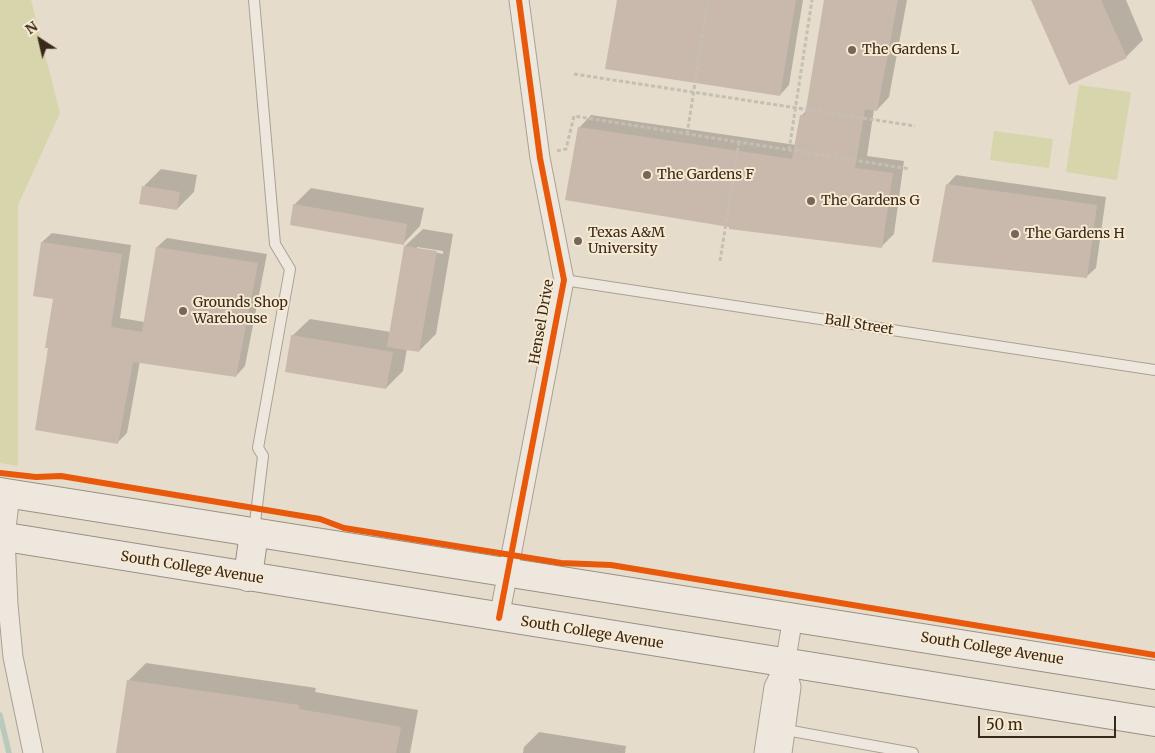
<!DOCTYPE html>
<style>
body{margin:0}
#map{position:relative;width:1155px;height:753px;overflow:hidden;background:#e5dccb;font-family:Merriweather,serif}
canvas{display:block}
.north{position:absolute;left:15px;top:15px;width:50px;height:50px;-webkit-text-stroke:4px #f7ead0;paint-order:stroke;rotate:325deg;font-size:14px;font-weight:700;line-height:20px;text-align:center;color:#39281c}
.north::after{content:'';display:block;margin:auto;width:18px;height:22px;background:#39281c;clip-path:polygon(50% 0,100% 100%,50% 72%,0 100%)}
.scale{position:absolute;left:978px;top:716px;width:138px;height:22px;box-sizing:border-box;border:2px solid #39281c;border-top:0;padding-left:6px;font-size:15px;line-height:18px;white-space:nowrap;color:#39281c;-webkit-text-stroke:4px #f7ead0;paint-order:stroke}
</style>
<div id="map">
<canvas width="1155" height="753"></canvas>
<div class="north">N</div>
<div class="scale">50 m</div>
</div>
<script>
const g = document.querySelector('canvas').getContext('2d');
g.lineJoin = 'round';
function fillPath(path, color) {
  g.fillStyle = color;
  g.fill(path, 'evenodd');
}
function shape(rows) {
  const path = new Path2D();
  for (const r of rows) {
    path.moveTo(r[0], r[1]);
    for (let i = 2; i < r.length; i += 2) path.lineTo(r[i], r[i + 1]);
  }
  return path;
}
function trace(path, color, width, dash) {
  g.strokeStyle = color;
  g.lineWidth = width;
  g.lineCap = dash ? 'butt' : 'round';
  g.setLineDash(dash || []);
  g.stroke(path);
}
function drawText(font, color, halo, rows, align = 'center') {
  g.font = font + ' Merriweather,serif';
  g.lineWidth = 4;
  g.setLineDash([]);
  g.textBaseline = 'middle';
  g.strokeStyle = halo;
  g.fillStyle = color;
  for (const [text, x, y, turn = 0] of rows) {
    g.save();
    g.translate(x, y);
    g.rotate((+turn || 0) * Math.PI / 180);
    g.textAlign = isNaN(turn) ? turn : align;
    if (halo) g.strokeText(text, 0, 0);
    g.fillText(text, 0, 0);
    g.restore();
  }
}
const green = shape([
 [0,0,31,0,60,113,18,205,18,466,0,463],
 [1079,85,1131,92,1117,180,1066,172],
 [994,131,1053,139,1049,168,990,160]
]);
const shadow = shape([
 [619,0,803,0,789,85,780,95],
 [826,0,907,0,889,97,877,110,874,109,867,156,904,161,894,234,882,246,730,226,579,128,591,115,796,145,802,115,807,110],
 [1032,0,1126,0,1143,40,1126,57],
 [161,169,197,175,194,192,177,209,144,186],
 [956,175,1106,197,1096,268,1086,277,947,185],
 [311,188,424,208,420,226,403,244,294,205],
 [423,229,453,234,436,334,419,351,407,349,403,371,386,388,292,336,310,319,391,332,405,246],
 [417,247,443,251,443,254,417,249],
 [52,233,131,245,120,318,145,322,157,247,167,238,267,254,245,366,236,376,140,361,127,433,118,442,49,347,54,298,42,242],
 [146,663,316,688,315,692,418,710,410,753,117,753,128,681],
 [539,732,626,746,625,753,523,753,524,747]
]);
const stream = shape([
 [0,715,9,753]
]);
const building = shape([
 [617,0,796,0,780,96,605,69],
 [824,0,898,0,877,111,865,109,855,168,893,173,882,248,729,229,729,227,565,200,578,127,792,159,800,115,805,115],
 [1031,0,1101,0,1127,58,1069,85],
 [946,184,1097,205,1087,278,932,262],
 [142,186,180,192,177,210,139,204],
 [293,204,407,224,404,245,290,225],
 [41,242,122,254,111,327,142,332,156,247,258,263,236,377,133,362,118,444,35,430,48,348,45,348,53,299,33,296],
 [404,246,437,251,419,352,387,347],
 [291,335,393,352,386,389,285,372],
 [127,680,299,705,299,709,401,727,396,753,116,753]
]);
const path = shape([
 [574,74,915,126],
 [687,134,708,0],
 [789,150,812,0],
 [557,151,566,149,574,116,910,169],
 [720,261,739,142]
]);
const service = shape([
 [254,0,275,244,290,269,258,448,263,456,254,531],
 [564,280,1155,370],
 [786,730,913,753]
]);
const minor = shape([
 [10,494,5,537,8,605,13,657,33,753],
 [499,618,564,280,540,158,519,0],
 [764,753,774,687,785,664,793,617],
 [782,753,791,687,785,664]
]);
const secondary = shape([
 [0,492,1155,675],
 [0,536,1155,722],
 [248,577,254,532]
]);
const cycleway = shape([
 [0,473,36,477,61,476,320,519,344,528,561,563,611,565,1155,655],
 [499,618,564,280,540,158,519,0]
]);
const markers = [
 [852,50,5,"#756759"],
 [647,175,5,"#756759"],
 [811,201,5,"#756759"],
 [1015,234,5,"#756759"],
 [578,241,5,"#756759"],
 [183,311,5,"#756759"]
];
const poiNames = [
 ["The Gardens L",862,50],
 ["The Gardens F",657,175],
 ["The Gardens G",821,201],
 ["Texas A&M",588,233],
 ["University",588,249],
 ["The Gardens H",1025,234],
 ["Grounds Shop",193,303],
 ["Warehouse",193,319]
];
const streetNames = [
 ["Hensel Drive",542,322,-80],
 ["Ball Street",859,325,9],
 ["South College Avenue",192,568,9],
 ["South College Avenue",592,633,9],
 ["South College Avenue",992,649,9]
];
fillPath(green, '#d7d5ac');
fillPath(shadow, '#0003');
trace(stream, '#b7cabd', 5.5);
fillPath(building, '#c9b9ac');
trace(service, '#aaa195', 12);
trace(minor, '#aaa195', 21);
trace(secondary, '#9a9084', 30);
trace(path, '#c5beb4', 3, [4, 2.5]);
trace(service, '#ede7dd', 10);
trace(minor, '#ede7dd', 19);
trace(secondary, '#ede7dd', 28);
trace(cycleway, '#e8590c', 6);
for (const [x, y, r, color] of markers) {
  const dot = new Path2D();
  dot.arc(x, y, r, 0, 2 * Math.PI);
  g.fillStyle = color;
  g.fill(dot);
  trace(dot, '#f7ead0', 2);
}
drawText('14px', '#39281c', '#f7ead0', poiNames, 'left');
drawText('14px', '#39281c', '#f7ead0', streetNames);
</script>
